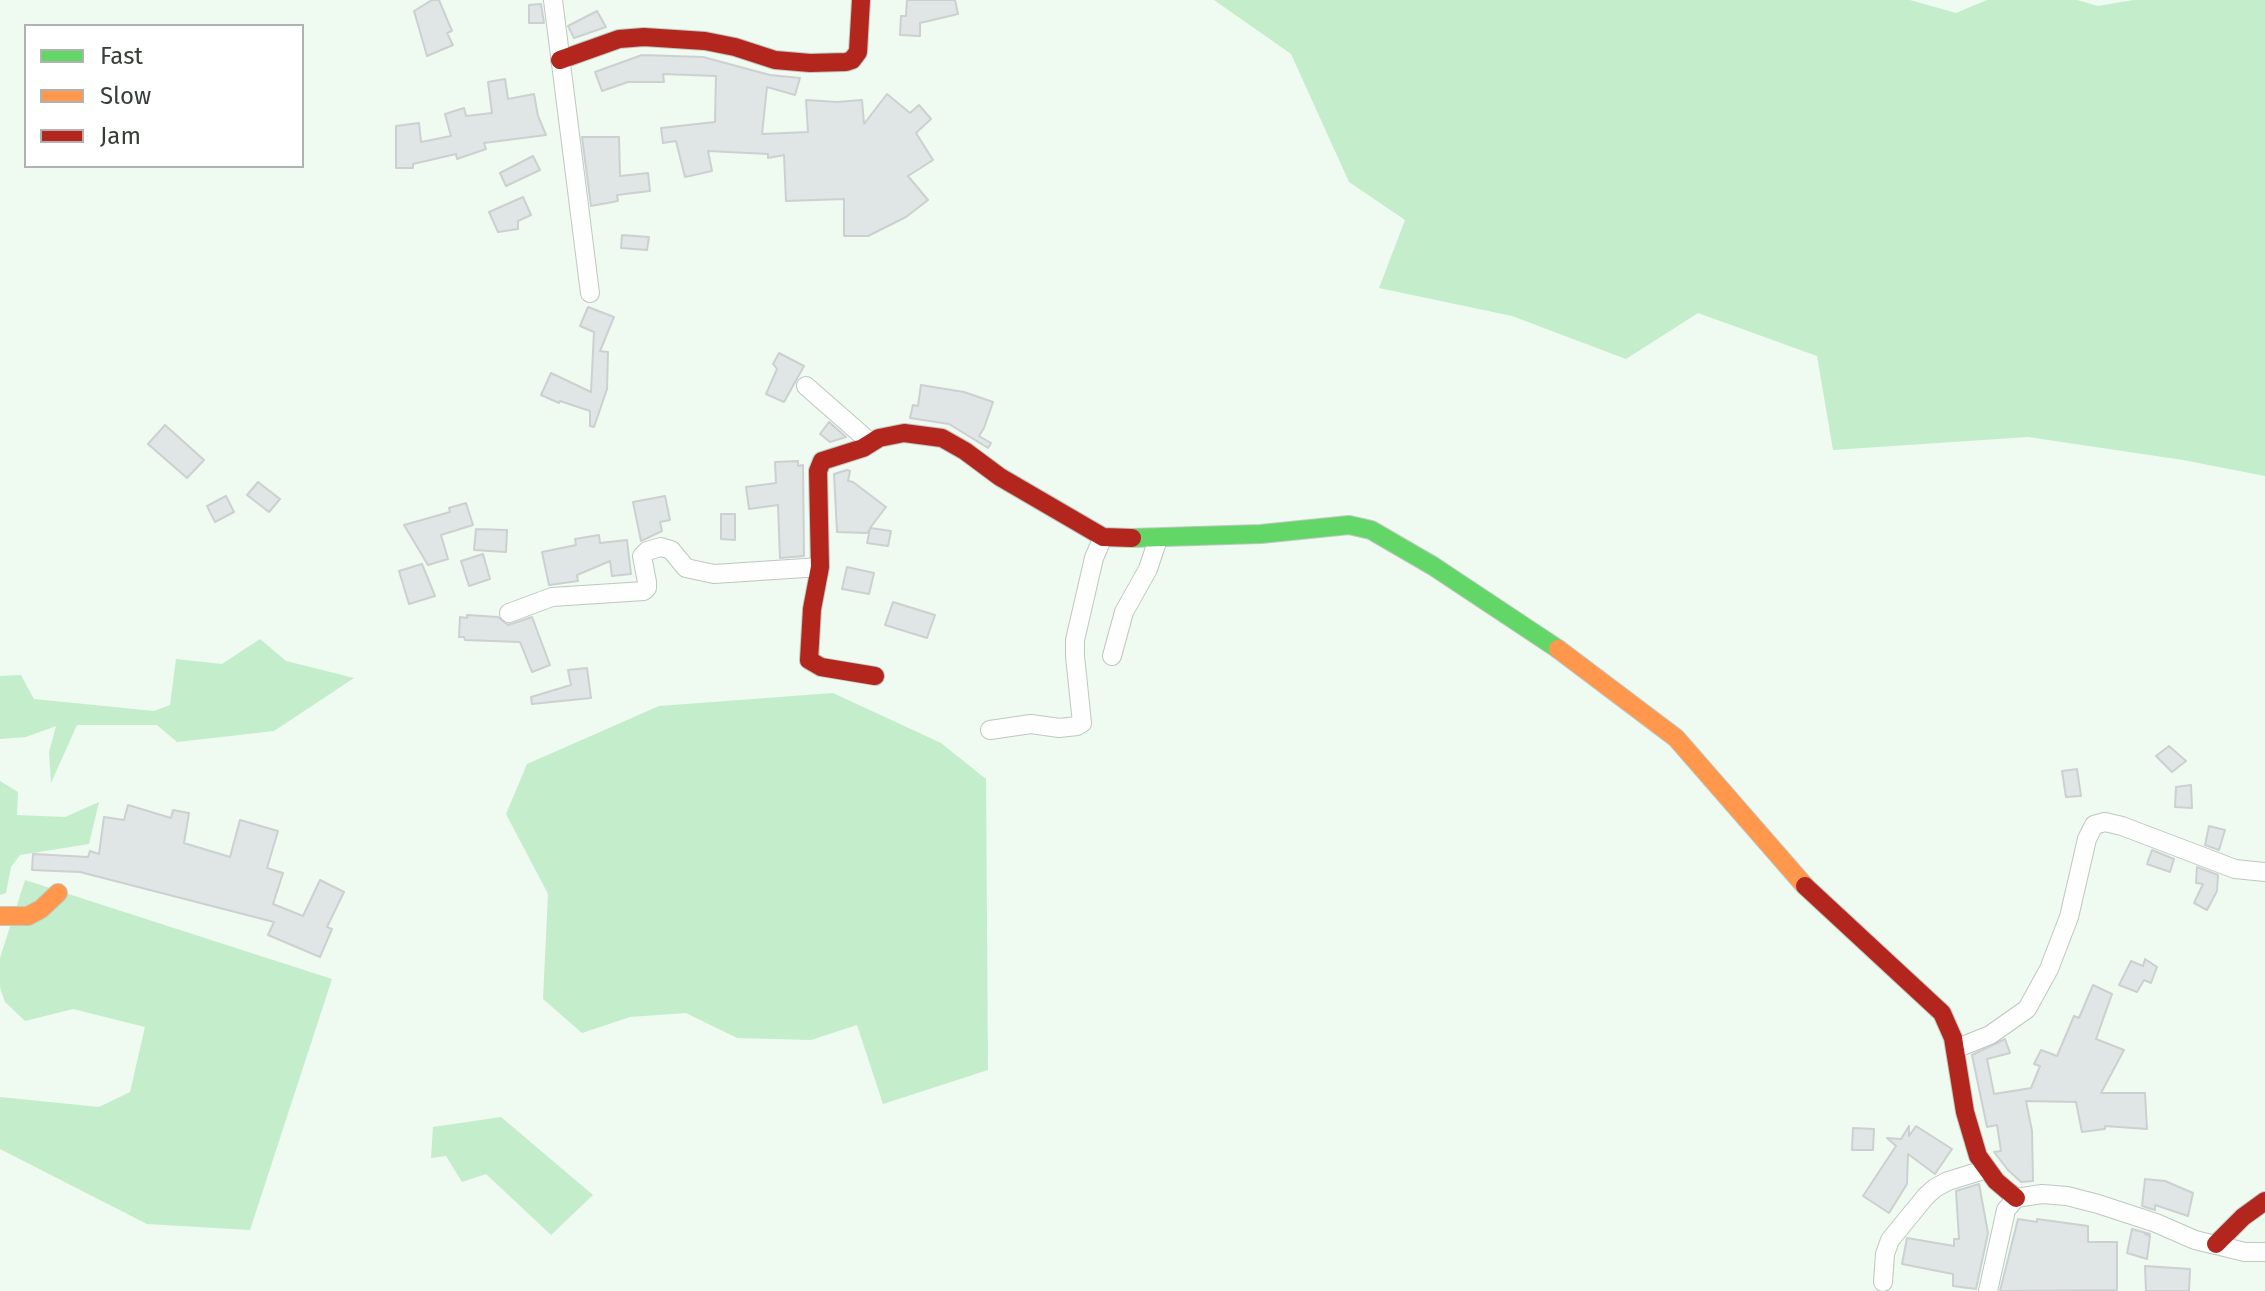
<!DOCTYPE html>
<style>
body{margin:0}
#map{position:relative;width:2265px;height:1291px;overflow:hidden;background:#effaf1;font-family:"Fira Sans",sans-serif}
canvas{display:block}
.legend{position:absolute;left:24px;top:24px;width:280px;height:144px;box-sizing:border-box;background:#fff;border:2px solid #afb2af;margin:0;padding:10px 14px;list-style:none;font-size:24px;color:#373e38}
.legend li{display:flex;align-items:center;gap:16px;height:40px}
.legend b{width:40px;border:2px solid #afb2af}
</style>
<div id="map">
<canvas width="2265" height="1291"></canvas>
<ul class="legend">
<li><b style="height:10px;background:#63d668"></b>Fast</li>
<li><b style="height:10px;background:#ff974d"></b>Slow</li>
<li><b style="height:10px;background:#b3261e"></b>Jam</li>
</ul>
</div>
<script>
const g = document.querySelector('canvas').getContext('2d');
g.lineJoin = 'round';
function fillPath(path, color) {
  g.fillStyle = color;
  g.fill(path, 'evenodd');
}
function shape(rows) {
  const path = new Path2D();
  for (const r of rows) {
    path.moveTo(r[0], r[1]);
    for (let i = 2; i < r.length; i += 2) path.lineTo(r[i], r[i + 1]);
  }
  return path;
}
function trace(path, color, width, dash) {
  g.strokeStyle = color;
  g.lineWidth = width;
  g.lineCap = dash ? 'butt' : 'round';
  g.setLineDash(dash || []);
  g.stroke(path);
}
const green = shape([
 [1214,0,1910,0,1956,13,1987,0,2077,0,2098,6,2133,0,2265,0,2265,476,2183,460,2028,437,1833,450,1817,356,1698,313,1626,359,1512,316,1379,288,1405,220,1349,182,1291,54],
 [260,639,286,661,354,678,274,731,177,742,157,725,77,725,51,783,49,752,56,726,26,737,0,739,0,676,21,675,34,699,154,711,170,705,176,659,222,664],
 [833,693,941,743,986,779,988,1070,883,1104,857,1025,811,1040,737,1038,686,1013,630,1017,582,1033,543,999,548,894,506,814,527,764,659,706],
 [0,781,18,792,17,815,65,817,99,802,89,844,20,855,11,867,6,893,0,895],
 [25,880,332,979,250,1230,147,1224,0,1149,0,1097,99,1107,130,1092,145,1027,73,1009,25,1021,5,1002,0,987,0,958],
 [501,1117,593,1195,551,1235,486,1174,462,1182,446,1156,431,1158,433,1127]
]);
const building = shape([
 [432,0,439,0,452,31,447,33,453,45,427,56,414,11,432,0],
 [907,0,955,0,958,14,920,23,920,36,900,35,901,16,906,16,907,0],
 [541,4,544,23,529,23,529,5,541,4],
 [597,11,606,27,574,38,568,26,597,11],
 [642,55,703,57,770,75,800,78,795,95,767,87,762,134,808,132,806,100,837,102,862,100,864,124,887,94,910,113,919,105,931,119,916,133,933,160,908,176,928,200,906,217,868,236,844,236,844,199,786,201,784,155,768,158,768,154,708,151,712,171,685,177,676,141,663,143,661,128,715,122,716,76,663,74,664,82,628,82,602,91,595,72,642,55],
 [505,79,508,99,534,94,538,116,546,135,484,143,486,149,457,159,456,154,413,164,413,168,396,168,396,126,419,123,421,142,451,136,445,114,464,108,466,116,492,113,488,82,505,79],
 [582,137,619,137,620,176,648,173,650,191,617,195,618,201,591,206,582,137],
 [533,156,540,170,506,186,500,173,533,156],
 [523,197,531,215,518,221,518,229,498,232,489,212,523,197],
 [622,235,649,237,647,250,621,248,622,235],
 [588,307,614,317,600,351,608,352,607,389,594,427,590,426,590,411,560,401,559,403,541,395,551,373,591,392,594,332,580,326,588,307],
 [779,353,804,366,784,402,766,394,777,369,773,364,779,353],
 [921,385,964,392,993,402,984,428,979,436,991,443,988,448,949,424,910,418,913,405,918,406,921,385],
 [829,422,846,437,830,442,820,434,829,422],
 [165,425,204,460,187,478,148,444,165,425],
 [798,461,798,466,803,465,804,556,780,558,778,505,749,509,746,487,776,483,775,462,798,461],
 [847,470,850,471,848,481,853,482,886,507,870,528,891,531,888,546,867,543,870,529,867,533,837,532,834,474,847,470],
 [258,482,280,499,269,512,247,495,258,482],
 [226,496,234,512,215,522,207,506,226,496],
 [665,496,670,520,660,522,662,531,641,541,633,502,665,496],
 [466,503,473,525,441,535,448,559,428,565,404,525,450,512,449,508,466,503],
 [721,514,735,514,735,540,721,539,721,514],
 [476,529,507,530,506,552,474,550,476,529],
 [599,535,600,543,627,540,631,574,612,576,610,561,577,575,578,581,549,585,542,552,576,545,575,539,599,535],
 [483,554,490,579,469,586,461,561,483,554],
 [422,564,435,596,409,604,399,571,422,564],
 [847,567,874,573,869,594,842,589,847,567],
 [893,602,935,615,927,638,885,625,893,602],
 [467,615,498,617,508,625,532,617,550,665,532,672,520,642,465,640,464,637,459,637,460,617,467,618,467,615],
 [587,668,591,698,532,704,531,697,571,685,568,670,587,668],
 [2169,746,2186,761,2172,772,2156,756,2169,746],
 [2077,769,2081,796,2066,797,2062,771,2077,769],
 [2191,785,2192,808,2175,807,2176,787,2191,785],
 [128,805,171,818,173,810,189,813,184,843,230,857,240,820,278,831,267,868,283,873,273,904,303,916,320,880,344,892,327,927,332,929,320,957,268,935,274,922,80,872,32,870,33,854,88,857,90,851,99,854,104,817,124,820,128,805],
 [2209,826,2225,830,2219,850,2205,845,2209,826],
 [2152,850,2174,859,2170,872,2147,864,2152,850],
 [2197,867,2218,875,2217,891,2207,910,2194,903,2203,884,2196,883,2197,867],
 [2145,959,2157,967,2151,983,2144,980,2137,992,2119,985,2131,961,2143,966,2145,959],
 [2093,985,2112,994,2096,1039,2124,1050,2101,1093,2145,1093,2147,1129,2105,1126,2105,1129,2082,1132,2076,1102,2026,1101,2032,1131,2033,1181,2021,1182,2008,1170,1994,1152,2001,1151,1997,1125,1987,1127,1972,1055,2005,1039,2010,1053,1987,1059,1994,1094,2031,1088,2040,1066,2034,1064,2041,1050,2057,1056,2074,1016,2079,1018,2093,985],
 [1909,1126,1909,1136,1916,1126,1952,1149,1935,1174,1908,1154,1907,1184,1889,1213,1863,1196,1896,1146,1887,1138,1901,1139,1909,1126],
 [1853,1128,1874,1129,1873,1150,1852,1150,1853,1128],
 [2145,1179,2165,1181,2193,1193,2188,1216,2155,1205,2155,1210,2142,1206,2145,1179],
 [1979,1184,1988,1233,1976,1289,1953,1286,1953,1274,1902,1264,1907,1238,1954,1246,1954,1239,1959,1239,1956,1191,1979,1184],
 [2018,1219,2037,1222,2037,1219,2088,1226,2088,1242,2117,1242,2117,1290,2000,1291,2018,1219],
 [2132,1229,2150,1234,2145,1234,2150,1236,2147,1259,2127,1253,2132,1229],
 [2145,1266,2190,1269,2189,1291,2146,1291,2145,1266]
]);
const street = shape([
 [553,0,590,293],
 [806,386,871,443],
 [509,613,552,597,644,591,647,588,647,582,642,556,647,551,661,547,671,550,686,568,714,574,820,567],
 [1112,656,1124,612,1148,569,1158,539],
 [990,730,1031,724,1059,728,1077,726,1082,723,1075,656,1075,640,1094,558,1103,537],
 [1955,1049,1990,1035,2027,1009,2049,969,2069,917,2087,839,2094,825,2105,822,2122,826,2235,869,2265,872],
 [1883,1282,1885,1254,1890,1240,1926,1196,1935,1188,1948,1181,1987,1169],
 [1988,1291,2006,1210,2016,1198,2042,1194,2067,1196,2098,1204,2156,1223,2195,1240,2245,1252,2265,1252]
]);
const fast = shape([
 [1132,538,1261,534,1349,525,1371,530,1433,566,1558,649]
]);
const slow = shape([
 [1558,649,1676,738,1805,886],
 [0,916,28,916,41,909,58,893]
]);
const jam = shape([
 [560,60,619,39,644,37,705,41,735,47,775,60,810,63,846,62,852,60,858,52,861,0],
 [875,676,821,667,809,660,812,609,820,567,818,471,822,461,863,448,879,438,904,433,942,438,965,451,1000,477,1103,537,1132,538],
 [1805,886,1942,1013,1953,1038,1965,1112,1978,1156,1996,1181,2016,1198],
 [2216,1244,2243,1217,2265,1201]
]);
fillPath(green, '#c4edcc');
fillPath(building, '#e0e5e5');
trace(building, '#ccd0d1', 2);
trace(street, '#bfc7c1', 20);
trace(fast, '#bfc7c1', 20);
trace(slow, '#bfc7c1', 20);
trace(jam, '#bfc7c1', 20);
trace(street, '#fdfefd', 18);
trace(fast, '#63d668', 18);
trace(slow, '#ff974d', 18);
trace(jam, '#b3261e', 18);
</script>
